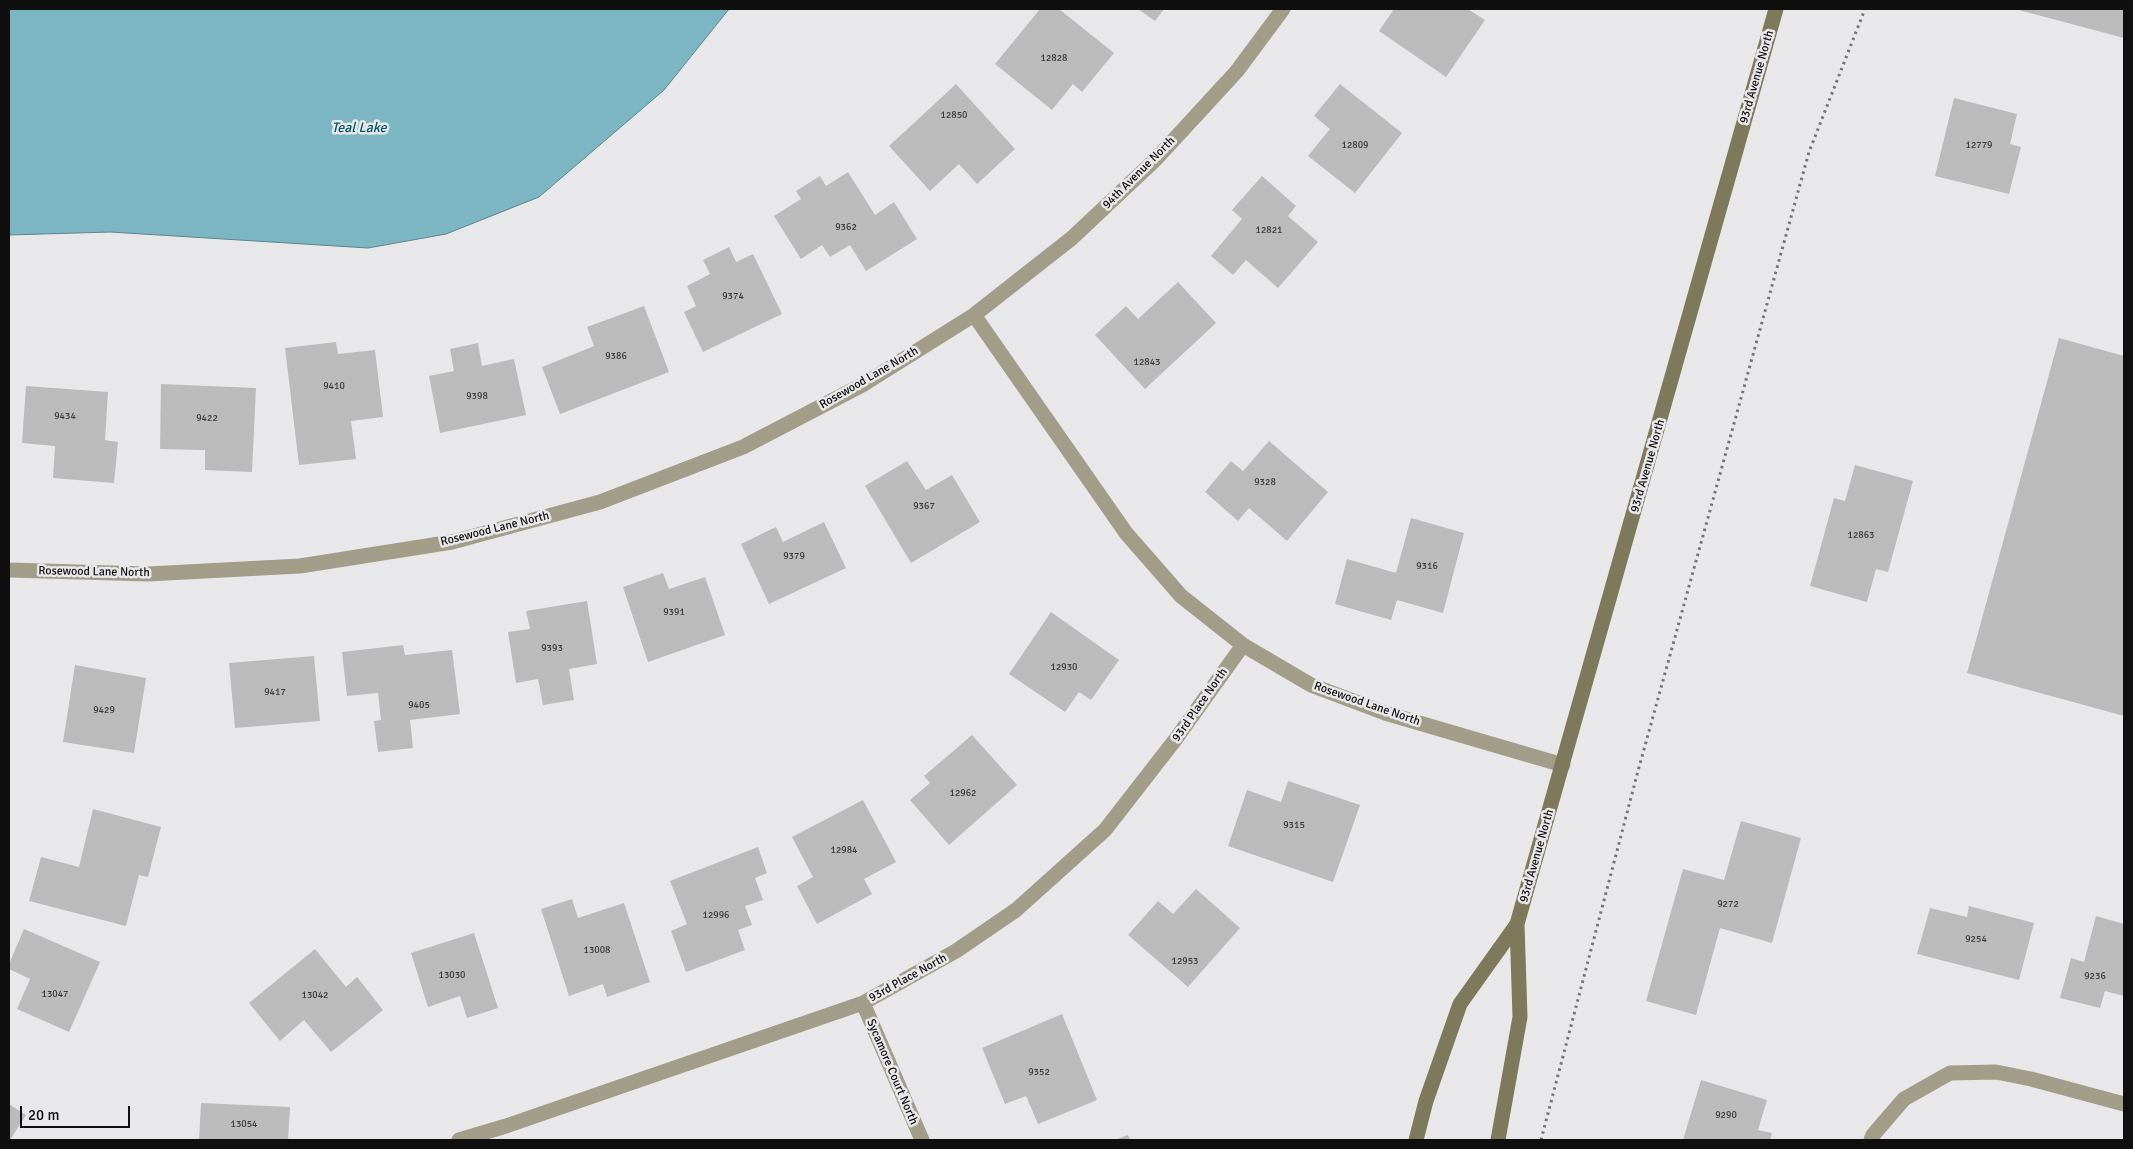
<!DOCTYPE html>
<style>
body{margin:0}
#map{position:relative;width:2133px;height:1149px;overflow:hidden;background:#e8e8ea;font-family:Signika,sans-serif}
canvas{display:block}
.frame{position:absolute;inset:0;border:10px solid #100f10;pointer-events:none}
.scale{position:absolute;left:20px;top:1106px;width:110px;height:22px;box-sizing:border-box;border:2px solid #100f10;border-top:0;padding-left:6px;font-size:15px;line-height:18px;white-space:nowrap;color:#100f10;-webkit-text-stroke:4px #e8e8ea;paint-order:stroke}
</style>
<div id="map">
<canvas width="2133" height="1149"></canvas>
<div class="frame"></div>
<div class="scale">20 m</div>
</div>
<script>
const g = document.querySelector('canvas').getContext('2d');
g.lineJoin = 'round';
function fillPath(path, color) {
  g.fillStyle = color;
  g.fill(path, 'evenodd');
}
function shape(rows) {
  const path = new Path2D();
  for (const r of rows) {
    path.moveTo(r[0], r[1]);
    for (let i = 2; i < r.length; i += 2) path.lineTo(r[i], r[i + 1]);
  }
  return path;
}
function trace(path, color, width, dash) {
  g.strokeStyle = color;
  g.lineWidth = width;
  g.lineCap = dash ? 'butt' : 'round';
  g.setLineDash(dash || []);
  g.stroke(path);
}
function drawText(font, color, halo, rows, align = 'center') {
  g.font = font + ' Signika,sans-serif';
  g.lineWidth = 5;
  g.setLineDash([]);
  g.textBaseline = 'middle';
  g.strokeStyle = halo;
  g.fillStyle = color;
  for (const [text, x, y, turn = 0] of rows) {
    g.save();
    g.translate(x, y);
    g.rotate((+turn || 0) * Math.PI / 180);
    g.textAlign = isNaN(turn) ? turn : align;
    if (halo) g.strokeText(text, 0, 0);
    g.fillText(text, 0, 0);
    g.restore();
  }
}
const water = shape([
 [9,9,729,9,664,90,539,197,446,234,368,248,110,232,9,235,9,9]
]);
const building = shape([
 [1040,9,1059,9,1114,53,1082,92,1073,84,1052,110,995,64],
 [1138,9,1164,9,1155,21],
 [1394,9,1468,9,1485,20,1446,77,1379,31],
 [2015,9,2124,9,2124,38],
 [956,84,1015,149,977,184,959,164,930,191,889,146],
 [1340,84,1402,133,1355,193,1308,156,1330,129,1314,116],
 [1954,98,2017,114,2010,144,2021,147,2009,194,1935,176],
 [848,172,875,215,894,202,917,239,866,271,850,245,830,257,822,245,801,259,774,216,801,199,796,191,820,176,826,186],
 [1262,176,1296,206,1288,216,1318,242,1278,288,1246,260,1233,275,1211,256,1242,219,1232,210],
 [729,247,736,262,753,254,782,314,703,352,684,312,696,306,687,286,710,274,703,260],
 [1178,282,1216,323,1145,389,1095,335,1126,306,1138,319],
 [644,306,669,372,560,414,542,367,594,346,587,327],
 [2059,338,2124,356,2124,716,1967,673],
 [336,342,338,354,375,350,383,417,351,421,356,459,299,465,285,348],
 [478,343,482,366,514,359,526,415,440,433,429,376,454,371,450,349],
 [161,384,256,388,252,472,205,470,205,450,160,449],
 [26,386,108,392,105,440,118,442,114,483,53,478,55,446,22,443],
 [1269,441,1328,492,1287,541,1249,508,1238,521,1205,492,1231,461,1243,471],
 [907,461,926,490,952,475,980,522,911,563,865,486],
 [1855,465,1913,481,1888,572,1876,569,1867,602,1810,586,1834,498,1845,501],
 [1411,518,1464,533,1443,613,1397,600,1391,620,1335,604,1347,559,1396,573],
 [824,522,846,568,769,604,741,544,776,527,783,542],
 [663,573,669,589,705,577,725,635,648,662,623,587],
 [587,601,597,664,569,669,574,700,543,705,538,679,516,683,508,632,530,629,526,611],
 [1051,612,1119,660,1091,700,1079,692,1065,712,1009,674],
 [403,645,405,655,452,650,460,714,410,720,413,748,378,752,374,721,381,720,378,693,347,696,342,652],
 [314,656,320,721,235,728,229,663],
 [75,665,146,678,134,753,63,742],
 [972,735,1017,785,949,845,910,800,930,783,924,776],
 [1288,781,1360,805,1333,882,1228,846,1247,790,1281,802],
 [863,800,896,862,864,879,872,894,817,924,797,886,813,877,792,837],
 [93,809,161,827,148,877,139,875,126,926,29,901,41,857,79,867],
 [1741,821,1801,838,1772,943,1720,928,1696,1015,1646,1001,1683,869,1724,880],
 [758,847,767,873,755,878,763,900,745,906,752,925,738,930,745,950,686,972,671,931,687,924,670,881],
 [1196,889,1240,928,1188,987,1128,935,1158,901,1173,914],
 [572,899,578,918,624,903,650,982,607,997,603,984,569,996,541,909],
 [1969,906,2034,923,2019,980,1917,954,1930,908,1967,917],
 [2096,916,2124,924,2124,996,2105,991,2100,1008,2060,998,2071,958,2084,962],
 [24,929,100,962,69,1032,17,1009,30,979,9,969,9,964],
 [474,933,498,1008,467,1018,460,996,428,1007,411,953],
 [315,949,346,987,357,977,383,1010,331,1052,304,1020,280,1041,249,1003],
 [1062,1014,1097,1100,1038,1124,1026,1096,1005,1104,982,1048],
 [1701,1080,1767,1100,1758,1130,1772,1133,1770,1140,1683,1140],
 [201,1103,290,1107,288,1140,199,1140],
 [9,1104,26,1115,10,1140,9,1140],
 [1128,1135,1130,1140,1115,1140]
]);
const path = shape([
 [1541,1140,1638,771,1809,152,1865,9]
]);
const street = shape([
 [974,315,1126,533,1181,596,1243,645,1311,685,1385,713,1563,765],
 [9,570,148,574,300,566,452,542,600,502,743,447,864,384,974,315,1072,238,1156,159,1237,71,1283,9],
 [863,1003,922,1140],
 [459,1140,506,1126,863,1003,956,951,1016,910,1105,830,1175,740,1243,645],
 [1871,1140,1873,1135,1904,1099,1950,1073,1996,1072,2031,1079,2124,1104]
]);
const secondary = shape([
 [1416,1140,1426,1101,1460,1004,1517,924],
 [1498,1140,1520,1017,1517,924,1776,9]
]);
const numberNames = [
 ["12828",1054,58],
 ["12850",954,115],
 ["12809",1355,145],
 ["12779",1979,145],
 ["9362",846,227],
 ["12821",1269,230],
 ["9374",733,296],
 ["9386",616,356],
 ["12843",1147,362],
 ["9410",334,386],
 ["9398",477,396],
 ["9434",65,416],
 ["9422",207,418],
 ["9328",1265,482],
 ["9367",924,506],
 ["12863",1861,535],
 ["9379",794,556],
 ["9316",1427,566],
 ["9391",674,612],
 ["9393",552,648],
 ["12930",1064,667],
 ["9417",275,692],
 ["9405",419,705],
 ["9429",104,710],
 ["12962",963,793],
 ["9315",1294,825],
 ["12984",844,850],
 ["9272",1728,904],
 ["12996",716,915],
 ["9254",1976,939],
 ["13008",597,950],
 ["12953",1185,961],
 ["13030",452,975],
 ["9236",2095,976],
 ["13047",55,994],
 ["13042",315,995],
 ["9352",1039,1072],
 ["9290",1726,1115],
 ["13054",244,1124]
];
const streetNames = [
 ["93rd Avenue North",1757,77,-74],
 ["94th Avenue North",1139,173,-45],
 ["Rosewood Lane North",869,378,-30],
 ["93rd Avenue North",1648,466,-74],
 ["Rosewood Lane North",495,529,-14],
 ["Rosewood Lane North",94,572,1],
 ["Rosewood Lane North",1367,704,19],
 ["93rd Place North",1200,705,-55],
 ["93rd Avenue North",1537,856,-74],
 ["93rd Place North",908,978,-29],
 ["Sycamore Court North",892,1072,67]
];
const waterNames = [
 ["Teal Lake",359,128]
];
fillPath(water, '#7bb6c2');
trace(water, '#5b848d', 1);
fillPath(building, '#bcbbbc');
trace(path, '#757476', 3, [2.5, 4]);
trace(street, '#a19d89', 15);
trace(secondary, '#7f795c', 15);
drawText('10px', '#3b3a3b', null, numberNames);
drawText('12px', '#100f10', '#e8e8ea', streetNames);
drawText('italic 14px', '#015967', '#e8e8ea', waterNames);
</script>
